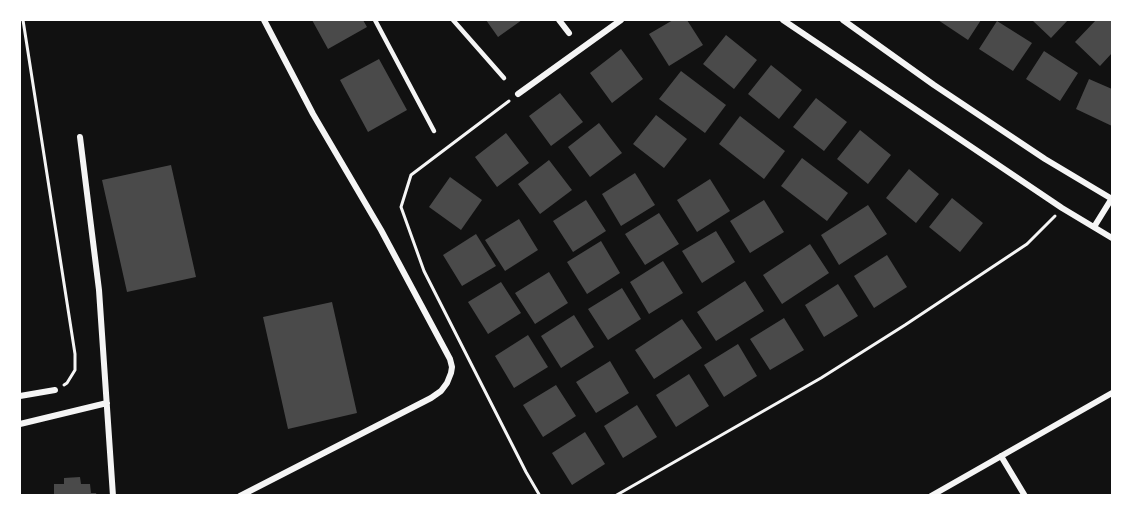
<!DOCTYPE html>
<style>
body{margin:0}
#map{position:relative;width:1132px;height:515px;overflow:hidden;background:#111;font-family:Bitter,serif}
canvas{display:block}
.frame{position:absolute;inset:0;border:21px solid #fff;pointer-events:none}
</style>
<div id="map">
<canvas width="1132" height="515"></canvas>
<div class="frame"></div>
</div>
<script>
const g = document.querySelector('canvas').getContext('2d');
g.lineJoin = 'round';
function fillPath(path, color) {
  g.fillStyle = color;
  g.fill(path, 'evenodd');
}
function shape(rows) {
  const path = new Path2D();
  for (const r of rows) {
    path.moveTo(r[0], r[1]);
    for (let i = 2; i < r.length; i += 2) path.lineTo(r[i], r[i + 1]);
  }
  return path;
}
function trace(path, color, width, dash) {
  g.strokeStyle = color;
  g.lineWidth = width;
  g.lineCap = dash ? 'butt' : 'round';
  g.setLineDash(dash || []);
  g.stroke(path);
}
const building = shape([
 [312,20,363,20,367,27,328,49],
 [486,20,522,20,498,37],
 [673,20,687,20,703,45,669,66,649,34],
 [938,20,981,20,968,40],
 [1032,20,1068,20,1051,38],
 [1096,20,1112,20,1112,53,1100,66,1075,42],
 [997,21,1032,43,1013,71,979,49],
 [726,35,757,60,734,89,703,64],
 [621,49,643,79,612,103,590,73],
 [1044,51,1078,73,1060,101,1026,79],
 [379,59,407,110,368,132,340,80],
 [771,65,802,90,779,119,748,94],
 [681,71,726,105,705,133,659,99],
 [1089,79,1112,89,1112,126,1076,109],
 [560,93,583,122,551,146,529,116],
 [816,98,847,122,824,151,793,127],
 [656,115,687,139,664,168,633,144],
 [740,116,785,151,764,179,719,144],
 [599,123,622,153,590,177,568,147],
 [860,130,891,155,868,184,837,159],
 [506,133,529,163,497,187,475,157],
 [802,158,848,193,827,221,781,186],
 [549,160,572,190,540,214,518,184],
 [171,165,196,277,127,292,102,180],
 [909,169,939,194,916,223,886,198],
 [635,173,655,205,621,226,602,194],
 [450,177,482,200,461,230,429,207],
 [710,179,730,211,697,232,677,200],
 [952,198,983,223,960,252,929,227],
 [586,200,606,231,573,252,553,221],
 [764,200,784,232,750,253,730,221],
 [868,205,887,234,839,265,821,235],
 [659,213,679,244,645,265,625,234],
 [519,219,538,250,505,271,485,240],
 [716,231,735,262,702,283,682,251],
 [476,234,496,266,462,286,443,255],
 [601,241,620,273,587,294,567,262],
 [810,244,829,273,782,304,763,275],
 [887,255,907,287,874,308,854,276],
 [663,261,683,293,649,314,630,282],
 [549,272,568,303,535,324,515,293],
 [745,281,764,311,716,341,697,312],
 [501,282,521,313,488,334,468,302],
 [838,284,858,316,824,337,805,305],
 [622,288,641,319,608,340,588,309],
 [332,302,357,413,288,429,263,317],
 [574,315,594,347,561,368,541,336],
 [784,318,804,350,770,370,750,339],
 [682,319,702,348,654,379,635,350],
 [528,335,548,367,514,388,495,356],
 [738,344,757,376,724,397,704,365],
 [610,361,629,393,596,413,576,382],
 [689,374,709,406,676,427,656,395],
 [556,385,576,416,543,437,523,405],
 [637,405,657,437,623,458,604,426],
 [585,432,605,464,572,485,552,453],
 [80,477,81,484,90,484,91,493,96,493,97,496,54,496,54,484,64,484,64,478]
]);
const path = shape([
 [23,20,75,354,75,370,67,383,64,385],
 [509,101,411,175,401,207,424,271,526,472,540,496],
 [615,496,821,378,905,325,1027,244,1055,216]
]);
const service = shape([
 [375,20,434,131],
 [453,20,504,78]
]);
const minor = shape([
 [559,20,569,33],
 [783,20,1062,208,1112,238],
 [843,20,934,85,1045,159,1112,199],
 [518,94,621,20],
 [80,137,99,290,113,496],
 [1094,227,1112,198],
 [20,396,55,390],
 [20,424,107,403],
 [1001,456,1025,496],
 [240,496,431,398,441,391,447,383,451,373,452,367,450,359,381,230,313,114,264,20],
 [931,496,1112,393]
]);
fillPath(building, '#4a4a4a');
trace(path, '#f5f5f5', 3);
trace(service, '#f5f5f5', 4.5);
trace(minor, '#f5f5f5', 6);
</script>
